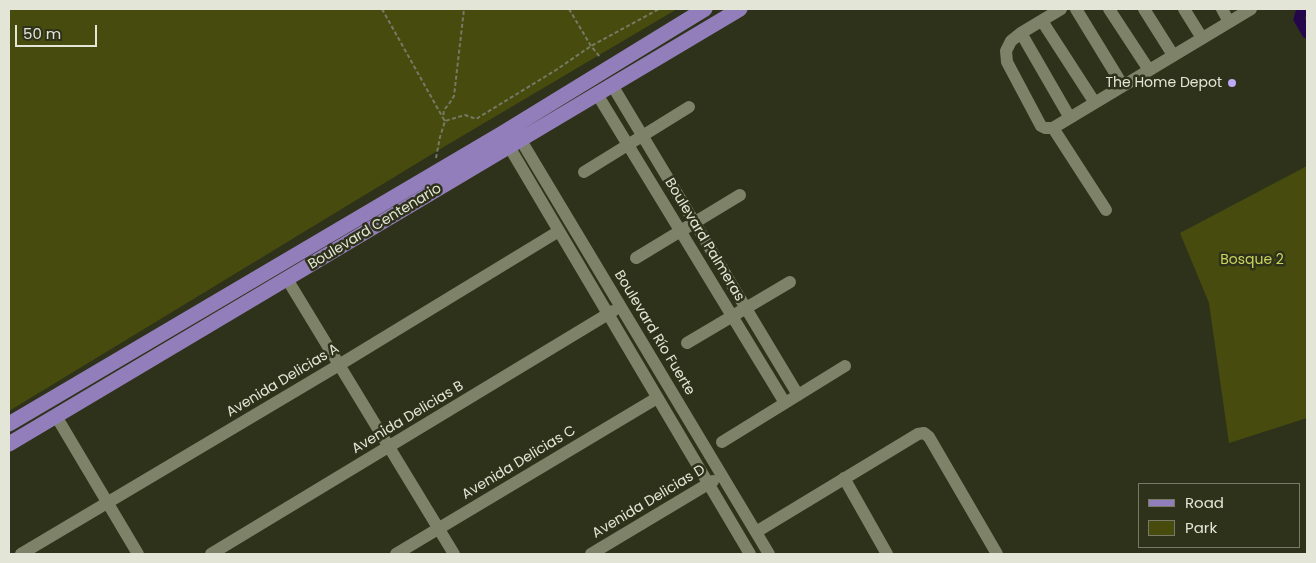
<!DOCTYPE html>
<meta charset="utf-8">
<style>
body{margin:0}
#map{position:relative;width:1316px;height:563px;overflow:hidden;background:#2f321a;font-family:Poppins,sans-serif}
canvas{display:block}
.frame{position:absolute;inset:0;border:10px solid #e3e6d7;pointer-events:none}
.legend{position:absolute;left:1138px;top:483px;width:162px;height:65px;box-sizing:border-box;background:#2f321a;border:1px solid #777a66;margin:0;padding:6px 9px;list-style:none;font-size:15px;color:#e3e6d7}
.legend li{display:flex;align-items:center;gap:10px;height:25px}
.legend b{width:25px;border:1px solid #777a66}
.scale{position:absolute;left:15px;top:25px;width:82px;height:22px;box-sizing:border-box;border:2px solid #e3e6d7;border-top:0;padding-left:6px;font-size:15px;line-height:18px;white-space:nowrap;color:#e3e6d7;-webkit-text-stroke:4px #2f321a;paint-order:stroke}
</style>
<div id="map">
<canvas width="1316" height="563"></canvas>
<div class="frame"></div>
<ul class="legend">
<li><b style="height:6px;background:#927eba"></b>Road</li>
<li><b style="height:14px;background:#474c0e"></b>Park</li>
</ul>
<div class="scale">50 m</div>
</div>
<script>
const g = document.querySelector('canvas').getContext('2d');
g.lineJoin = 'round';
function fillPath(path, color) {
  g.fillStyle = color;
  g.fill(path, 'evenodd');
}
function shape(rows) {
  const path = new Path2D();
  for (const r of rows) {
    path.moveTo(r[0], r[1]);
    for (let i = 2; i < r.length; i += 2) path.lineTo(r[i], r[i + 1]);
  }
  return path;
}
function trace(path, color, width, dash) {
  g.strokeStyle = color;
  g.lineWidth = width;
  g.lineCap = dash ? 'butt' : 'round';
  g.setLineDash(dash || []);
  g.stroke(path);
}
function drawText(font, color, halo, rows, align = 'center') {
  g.font = font + ' Poppins,sans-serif';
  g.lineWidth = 5;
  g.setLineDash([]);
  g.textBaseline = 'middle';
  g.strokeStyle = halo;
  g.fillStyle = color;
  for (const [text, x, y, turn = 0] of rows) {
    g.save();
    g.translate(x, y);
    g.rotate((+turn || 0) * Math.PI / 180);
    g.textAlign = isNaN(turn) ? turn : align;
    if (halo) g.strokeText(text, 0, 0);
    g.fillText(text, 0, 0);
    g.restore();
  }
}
const green = shape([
 [9,9,677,9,447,145,9,411],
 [1307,166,1307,418,1229,443,1209,303,1180,233]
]);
const canal = shape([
 [1302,9,1299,19,1307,33]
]);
const path = shape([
 [382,9,443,118],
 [569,9,591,46,600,57],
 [445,121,443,118,444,110,449,104,454,96,464,9],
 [436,158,440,137,445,121,465,115,476,119,556,70,591,46,637,21,659,9]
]);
const minor = shape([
 [1076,9,1123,86],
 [1109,9,1149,70],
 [1144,9,1173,55],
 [1184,9,1202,38],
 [1222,9,1229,22],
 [1042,21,1095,103],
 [1021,33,1070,118],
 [612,85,798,395],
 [597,94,785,403],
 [1053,128,1045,128,1041,126,1007,62,1006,51,1011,41,1021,33,1061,9],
 [516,132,769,554],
 [504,138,750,554],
 [584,172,689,107],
 [1106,210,1053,128,1251,9],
 [636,258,740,195],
 [287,279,454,554],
 [687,343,790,282],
 [56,416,138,554],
 [722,442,845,366],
 [844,478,887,554],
 [756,532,918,434,924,433,929,437,997,554],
 [21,554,339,365,559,231],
 [211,554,613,311],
 [396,554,657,398],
 [591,554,713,481]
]);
const major = shape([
 [9,424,501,134,705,9],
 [9,444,740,9]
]);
const markers = [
 [1232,83,5,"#bda9f5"]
];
const poiNames = [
 ["The Home Depot",1222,83]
];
const streetNames = [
 ["Boulevard Centenario",375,227,-31],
 ["Boulevard Palmeras",704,240,59],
 ["Boulevard Río Fuerte",654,333,59],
 ["Avenida Delicias A",283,381,-31],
 ["Avenida Delicias B",408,418,-31],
 ["Avenida Delicias C",519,463,-31],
 ["Avenida Delicias D",649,502,-31]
];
const parkNames = [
 ["Bosque 2",1252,260]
];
fillPath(green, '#474c0e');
trace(canal, '#24074b', 11);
trace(path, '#767964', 2, [4, 2.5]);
trace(minor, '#7e8268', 12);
trace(major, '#927eba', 15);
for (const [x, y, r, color] of markers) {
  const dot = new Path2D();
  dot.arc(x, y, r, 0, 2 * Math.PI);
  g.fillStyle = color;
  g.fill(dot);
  trace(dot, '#2f321a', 2);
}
drawText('14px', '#e3e6d7', '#2f321a', poiNames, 'right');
drawText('14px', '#e3e6d7', '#2f321a', streetNames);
drawText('14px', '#c9d45e', '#2f321a', parkNames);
</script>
